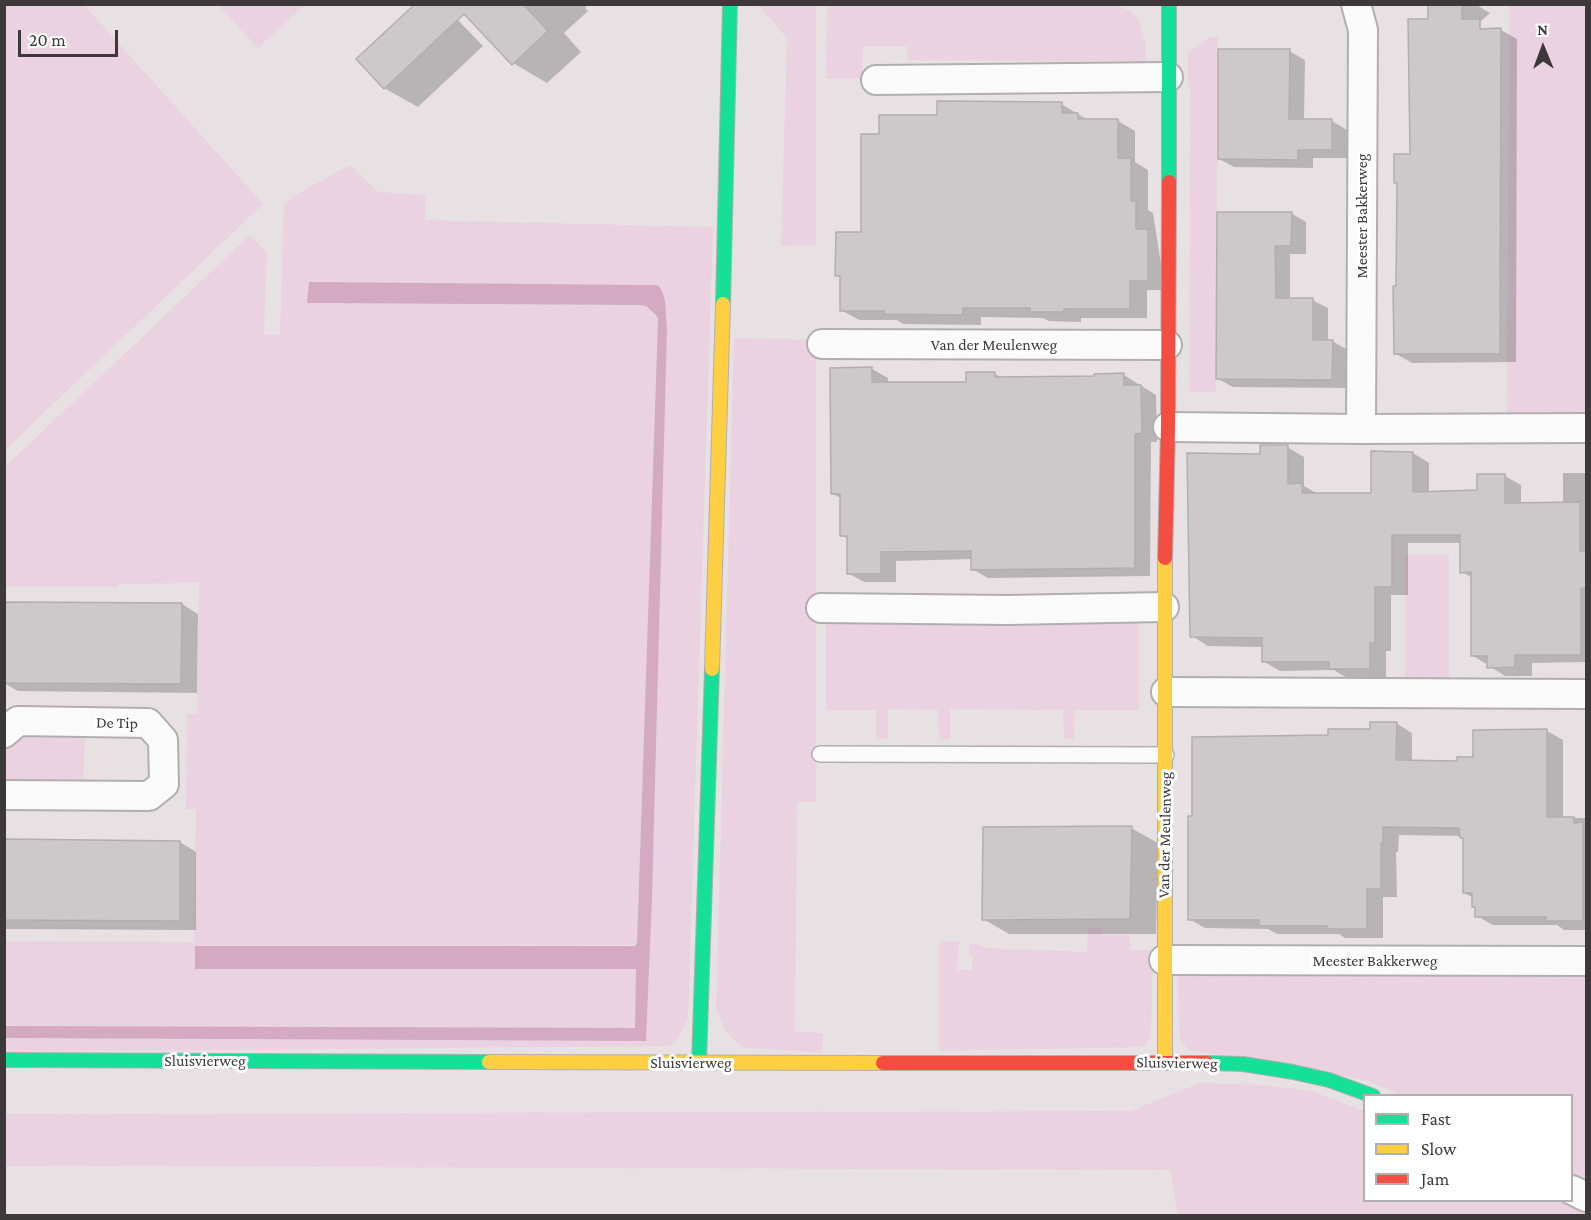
<!DOCTYPE html>
<style>
body{margin:0}
#map{position:relative;width:1591px;height:1220px;overflow:hidden;background:#e7e1e4;font-family:"Crimson Pro",serif}
canvas{display:block}
.frame{position:absolute;inset:0;border:6px solid #3d383a;pointer-events:none}
.legend{position:absolute;left:1363px;top:1094px;width:210px;height:108px;box-sizing:border-box;background:#fff;border:2px solid #b1afb0;margin:0;padding:8px 10px;list-style:none;font-size:18px;color:#3d383a}
.legend li{display:flex;align-items:center;gap:12px;height:30px}
.legend b{width:30px;border:2px solid #b1afb0}
.north{position:absolute;left:1513px;top:18px;width:60px;height:60px;-webkit-text-stroke:4px #fff;paint-order:stroke;rotate:359deg;font-size:16px;font-weight:700;line-height:24px;text-align:center;color:#3d383a}
.north::after{content:'';display:block;margin:auto;width:21px;height:27px;background:#3d383a;clip-path:polygon(50% 0,100% 100%,50% 72%,0 100%)}
.scale{position:absolute;left:18px;top:30px;width:100px;height:27px;box-sizing:border-box;border:3px solid #3d383a;border-top:0;padding-left:8px;font-size:18px;line-height:21px;white-space:nowrap;color:#3d383a;-webkit-text-stroke:4px #fff;paint-order:stroke}
</style>
<div id="map">
<canvas width="1591" height="1220"></canvas>
<div class="frame"></div>
<ul class="legend">
<li><b style="height:8px;background:#16e098"></b>Fast</li>
<li><b style="height:8px;background:#ffcf43"></b>Slow</li>
<li><b style="height:8px;background:#f24e42"></b>Jam</li>
</ul>
<div class="north">N</div>
<div class="scale">20 m</div>
</div>
<script>
const g = document.querySelector('canvas').getContext('2d');
g.lineJoin = 'round';
function fillPath(path, color) {
  g.fillStyle = color;
  g.fill(path, 'evenodd');
}
function shape(rows) {
  const path = new Path2D();
  for (const r of rows) {
    path.moveTo(r[0], r[1]);
    for (let i = 2; i < r.length; i += 2) path.lineTo(r[i], r[i + 1]);
  }
  return path;
}
function trace(path, color, width, dash) {
  g.strokeStyle = color;
  g.lineWidth = width;
  g.lineCap = dash ? 'butt' : 'round';
  g.setLineDash(dash || []);
  g.stroke(path);
}
function drawText(font, color, halo, rows, align = 'center') {
  g.font = font + ' "Crimson Pro",serif';
  g.lineWidth = 6;
  g.setLineDash([]);
  g.textBaseline = 'middle';
  g.strokeStyle = halo;
  g.fillStyle = color;
  for (const [text, x, y, turn = 0] of rows) {
    g.save();
    g.translate(x, y);
    g.rotate((+turn || 0) * Math.PI / 180);
    g.textAlign = isNaN(turn) ? turn : align;
    if (halo) g.strokeText(text, 0, 0);
    g.fillText(text, 0, 0);
    g.restore();
  }
}
const green = shape([
 [4,5,84,5,263,204,5,450],
 [218,5,305,5,258,48],
 [758,5,816,5,816,245,781,246,787,38],
 [827,5,1117,5,1131,12,1138,19,1146,44,1146,62,908,60,907,46,863,46,862,79,826,79],
 [1509,5,1586,5,1586,417,1507,417],
 [1209,37,1218,37,1216,392,1190,392,1189,386,1190,87,1188,85,1188,53],
 [350,165,378,192,426,195,425,220,713,227,688,1018,677,1040,669,1046,4,1052,5,1038,646,1041,652,898,667,329,653,285,309,283,307,303,639,305,646,306,656,315,658,319,637,945,195,947,195,969,637,969,635,1029,5,1026,5,941,194,942,196,809,186,809,187,714,197,713,199,583,118,584,117,587,5,587,4,465,6,466,250,235,267,253,264,334,280,335,284,204,302,191],
 [734,338,816,340,816,802,797,802,795,1032,823,1033,822,1053,741,1047,725,1030,716,1009],
 [1405,555,1449,555,1449,682,1405,682],
 [826,620,1139,620,1139,710,1075,710,1074,739,1064,739,1063,710,950,709,950,739,939,739,938,710,888,709,888,739,876,739,876,710,826,710],
 [17,731,85,733,83,790,5,789,4,742],
 [1088,928,1102,928,1103,935,1130,935,1130,950,1153,950,1151,1037,1143,1047,939,1051,939,941,959,941,957,970,972,970,973,955,969,954,969,944,981,945,985,948,1087,952],
 [1586,972,1586,1185,1572,1177,1572,1096,1401,1095,1366,1080,1189,1050,1180,1040,1178,978,1182,974],
 [1200,1083,1264,1085,1312,1091,1364,1111,1364,1200,1559,1201,1586,1213,1586,1215,1178,1215,1170,1170,5,1166,5,1114,1131,1111]
]);
const water = shape([
 [309,282,654,285,659,286,662,291,665,301,667,329,652,898,646,1041,5,1038,5,1026,635,1028,636,969,195,969,195,946,635,946,637,943,658,319,656,315,646,306,639,305,307,303]
]);
const shadow = shape([
 [458,4,588,4,585,8,588,11,564,33,581,52,547,83,513,63],
 [1430,4,1475,4,1490,13,1471,30,1501,30,1517,39,1516,362,1412,363,1396,354,1398,184,1395,182,1411,156,1430,20],
 [457,19,483,46,418,107,384,88],
 [1289,51,1305,60,1304,121,1332,121,1347,130,1347,158,1313,158,1313,168,1234,167,1219,159],
 [1061,104,1088,120,1118,121,1135,131,1135,162,1148,170,1148,210,1153,213,1165,290,1147,290,1147,318,1081,318,1081,322,1049,321,1043,318,981,317,981,325,903,324,897,320,859,320,841,310,842,278,837,275,863,234,880,135,938,116],
 [1291,213,1306,222,1306,254,1290,254,1290,300,1312,300,1328,308,1328,341,1332,341,1348,350,1347,388,1233,387,1218,379,1218,214],
 [872,369,888,378,888,383,968,383,995,374,1003,378,1096,378,1124,375,1156,395,1157,442,1151,442,1150,576,988,578,972,569,972,559,896,561,896,582,864,582,848,573,848,539,842,535,842,499,833,494],
 [1287,447,1304,457,1304,486,1318,494,1372,495,1413,453,1429,463,1429,493,1479,492,1505,476,1521,485,1521,505,1563,504,1563,473,1586,473,1586,662,1532,663,1532,676,1505,676,1472,655,1473,578,1462,572,1462,543,1408,543,1408,595,1391,595,1391,651,1386,651,1386,678,1347,678,1334,670,1280,671,1263,661,1264,647,1208,646,1192,636,1262,455],
 [4,603,182,604,198,614,197,693,18,691,4,683],
 [1396,723,1412,733,1412,762,1459,762,1474,758,1547,731,1563,740,1563,818,1586,818,1586,930,1564,930,1557,925,1493,925,1477,916,1474,898,1464,893,1464,839,1461,836,1399,835,1398,852,1396,852,1397,897,1383,897,1383,938,1345,938,1339,934,1277,934,1268,929,1205,928,1189,919,1193,817,1330,736,1372,731],
 [1131,828,1158,843,1156,934,1009,934,983,919],
 [4,841,180,842,196,852,196,930,4,929]
]);
const building = shape([
 [415,4,523,4,548,31,512,65,464,14,384,89,356,59,415,4],
 [1428,4,1462,4,1462,19,1480,19,1480,29,1501,28,1500,354,1394,354,1393,286,1396,286,1397,183,1394,183,1394,154,1410,154,1408,19,1428,19,1428,4],
 [1218,49,1290,49,1289,119,1332,119,1332,150,1298,150,1298,160,1218,159,1218,49],
 [937,101,1062,102,1062,113,1078,113,1078,119,1118,119,1118,158,1131,158,1131,201,1136,201,1136,229,1148,229,1148,281,1130,281,1130,309,1064,309,1064,312,1030,312,1030,308,963,308,963,315,884,314,884,311,840,311,840,276,835,276,836,232,861,232,861,134,879,134,879,115,937,115,937,101],
 [1217,212,1292,212,1291,246,1275,246,1276,298,1313,298,1313,340,1333,340,1332,380,1216,379,1217,212],
 [872,367,872,382,966,382,966,372,995,372,995,377,1094,376,1094,374,1124,373,1124,385,1141,385,1142,433,1135,434,1135,568,971,570,971,551,881,552,881,574,847,574,847,536,840,536,840,494,831,494,830,368,872,367],
 [1260,445,1288,445,1288,484,1302,483,1302,493,1371,493,1371,451,1413,452,1413,492,1477,490,1477,474,1505,474,1505,503,1580,502,1580,551,1587,551,1587,588,1581,588,1581,655,1515,655,1515,667,1487,668,1487,656,1471,656,1471,572,1460,573,1460,535,1392,535,1392,587,1375,587,1375,643,1370,643,1370,669,1329,669,1329,662,1262,662,1262,638,1190,637,1187,453,1260,454,1260,445],
 [4,602,182,603,181,684,4,683,4,602],
 [1370,722,1397,722,1396,760,1457,761,1457,757,1473,757,1473,730,1547,729,1547,817,1574,817,1574,823,1583,822,1583,921,1546,921,1546,917,1475,917,1475,907,1472,907,1472,893,1463,893,1463,838,1460,838,1459,828,1383,827,1383,843,1381,843,1381,889,1367,889,1367,929,1327,929,1327,926,1259,926,1259,920,1188,920,1188,816,1192,816,1192,737,1328,735,1328,729,1370,729,1370,722],
 [1132,826,1130,919,982,920,983,827,1132,826],
 [4,839,180,841,180,921,4,920,4,839]
]);
const lane = shape([
 [820,754,1166,755]
]);
const street = shape([
 [1356,4,1363,30,1361,429],
 [876,80,1168,77],
 [822,344,1167,345],
 [1168,427,1361,429,1586,428],
 [821,608,1008,610,1164,607],
 [1166,692,1586,694],
 [4,733,18,721,148,723,163,740,164,784,149,796,4,795],
 [1164,960,1586,961],
 [1572,1190,1586,1197]
]);
const fast = shape([
 [1169,182,1169,4],
 [723,304,730,4],
 [4,1060,489,1062],
 [699,1063,712,669],
 [1207,1063,1243,1064,1293,1072,1329,1080,1373,1096]
]);
const slow = shape([
 [712,669,723,304],
 [489,1062,883,1063],
 [1165,1062,1165,558]
]);
const jam = shape([
 [1165,558,1168,427,1169,182],
 [883,1063,1207,1063]
]);
const streetNames = [
 ["Meester Bakkerweg",1362,216,-90],
 ["Van der Meulenweg",994,345],
 ["De Tip",117,723,1],
 ["Van der Meulenweg",1165,835,-89],
 ["Meester Bakkerweg",1375,961],
 ["Sluisvierweg",205,1061],
 ["Sluisvierweg",691,1063],
 ["Sluisvierweg",1177,1063,1]
];
fillPath(green, '#ead2e0');
fillPath(water, '#d3aac1');
fillPath(shadow, '#0003');
fillPath(building, '#cdc9cb');
trace(building, '#b2aeb0', 1.5);
trace(lane, '#b2aeb0', 18);
trace(street, '#b2aeb0', 32);
trace(fast, '#b2aeb0', 16);
trace(slow, '#b2aeb0', 16);
trace(jam, '#b2aeb0', 16);
trace(lane, '#fbfafb', 15);
trace(street, '#fbfafb', 28);
trace(fast, '#16e098', 14);
trace(slow, '#ffcf43', 14);
trace(jam, '#f24e42', 14);
drawText('16px', '#3d383a', '#fff', streetNames);
</script>
